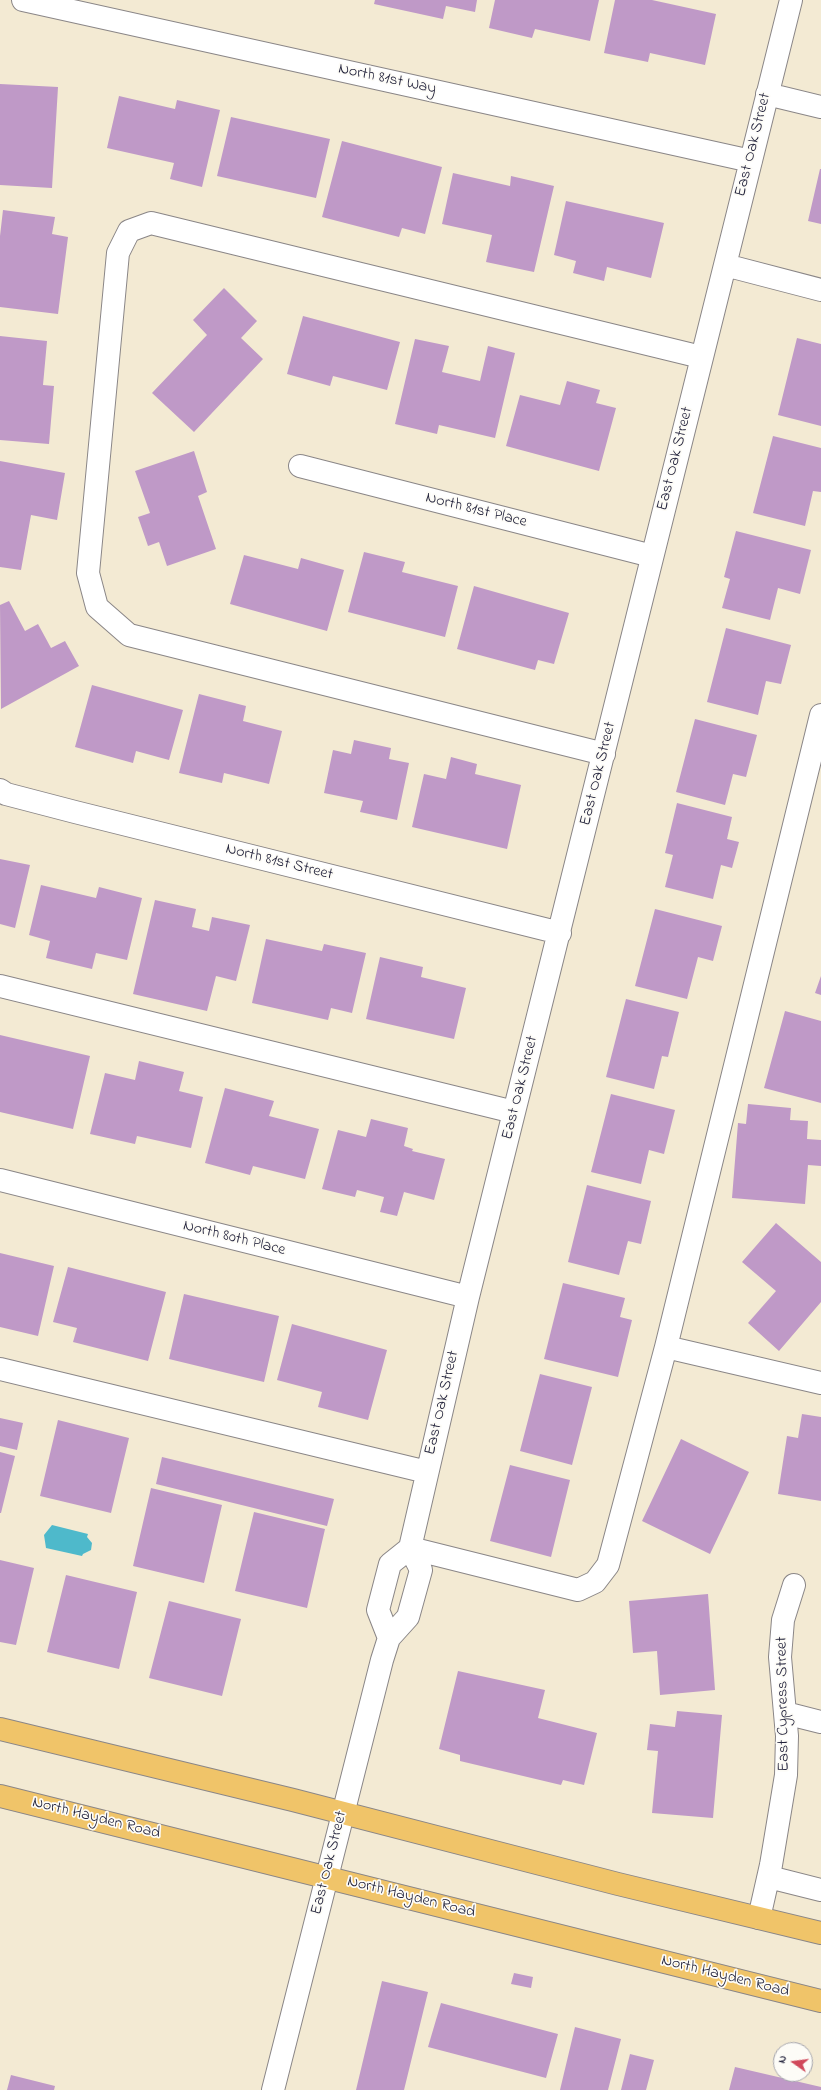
<!DOCTYPE html>
<style>
body{margin:0}
#map{position:relative;width:821px;height:2090px;overflow:hidden;background:#f3ead3;font-family:"Indie Flower",sans-serif}
canvas{display:block}
.north{position:absolute;left:773px;top:2042px;width:40px;height:40px;box-sizing:border-box;background:#fdfcf7;border:1px solid #a5a5ac;border-radius:50%;rotate:284deg;font-size:11px;font-weight:700;line-height:16px;text-align:center;color:#22223b}
.north::after{content:'';display:block;margin:auto;width:14px;height:18px;background:#d1495b;clip-path:polygon(50% 0,100% 100%,50% 72%,0 100%)}
</style>
<div id="map">
<canvas width="821" height="2090"></canvas>
<div class="north">N</div>
</div>
<script>
const g = document.querySelector('canvas').getContext('2d');
g.lineJoin = 'round';
function fillPath(path, color) {
  g.fillStyle = color;
  g.fill(path, 'evenodd');
}
function shape(rows) {
  const path = new Path2D();
  for (const r of rows) {
    path.moveTo(r[0], r[1]);
    for (let i = 2; i < r.length; i += 2) path.lineTo(r[i], r[i + 1]);
  }
  return path;
}
function trace(path, color, width, dash) {
  g.strokeStyle = color;
  g.lineWidth = width;
  g.lineCap = dash ? 'butt' : 'round';
  g.setLineDash(dash || []);
  g.stroke(path);
}
function drawText(font, color, halo, rows, align = 'center') {
  g.font = font + ' "Indie Flower",sans-serif';
  g.lineWidth = 3.5;
  g.setLineDash([]);
  g.textBaseline = 'middle';
  g.strokeStyle = halo;
  g.fillStyle = color;
  for (const [text, x, y, turn = 0] of rows) {
    g.save();
    g.translate(x, y);
    g.rotate((+turn || 0) * Math.PI / 180);
    g.textAlign = isNaN(turn) ? turn : align;
    if (halo) g.strokeText(text, 0, 0);
    g.fillText(text, 0, 0);
    g.restore();
  }
}
const water = shape([
 [52,1525,88,1534,87,1537,92,1543,91,1550,83,1554,82,1556,46,1548,44,1535]
]);
const building = shape([
 [375,0,477,0,475,12,446,6,443,19,374,4],
 [495,0,599,0,590,41,535,29,532,38,489,28],
 [615,0,652,0,716,14,705,65,650,53,648,62,604,53],
 [0,84,58,87,52,188,0,185],
 [119,96,175,109,177,100,220,110,202,187,170,179,174,163,107,148],
 [231,117,330,139,316,198,217,176],
 [342,141,442,167,425,234,402,228,399,237,322,217],
 [820,169,821,169,821,224,808,221],
 [453,173,510,186,511,176,554,186,534,272,486,262,492,235,442,224],
 [566,201,664,223,651,278,607,267,604,281,573,273,576,261,554,255],
 [3,210,55,217,52,234,68,237,58,314,0,307,0,236],
 [224,288,257,321,241,338,263,359,194,432,152,393,207,335,193,320],
 [303,316,400,342,387,390,333,376,330,386,287,374],
 [0,336,47,341,43,385,54,386,49,444,0,440],
 [797,338,821,344,821,426,778,415],
 [415,339,449,346,442,372,480,381,488,346,515,353,495,438,439,425,437,434,395,424],
 [567,381,600,390,596,403,616,408,599,471,506,446,520,395,560,405],
 [773,436,821,448,821,492,813,491,805,526,753,513],
 [194,451,207,492,198,496,216,549,167,566,159,542,148,546,138,517,150,513,135,471],
 [0,461,65,473,57,520,31,515,21,570,0,567],
 [736,531,811,550,800,594,778,588,770,620,722,608,730,579,724,577],
 [364,552,405,562,402,572,458,586,445,637,348,612],
 [244,555,298,569,301,558,344,570,327,631,230,604],
 [474,586,569,613,554,664,538,660,535,670,457,649],
 [9,601,25,631,38,624,51,648,65,641,79,666,1,709,0,605],
 [726,628,791,645,781,684,766,681,758,715,707,702],
 [92,685,183,710,169,760,136,751,133,763,75,747],
 [199,694,246,706,243,721,282,731,269,784,224,773,222,783,179,773],
 [695,719,757,735,746,777,733,774,725,805,676,792],
 [354,740,391,748,389,759,409,763,397,820,360,812,363,801,324,793,333,750,351,754],
 [451,757,477,764,475,774,521,785,507,849,412,827,424,774,446,779],
 [677,803,732,817,727,839,739,842,732,868,721,865,713,899,665,887,673,855,665,853],
 [0,859,30,865,15,928,0,924],
 [41,885,96,898,99,887,142,898,127,960,96,953,92,969,46,958,50,941,29,935],
 [155,900,196,909,192,927,209,931,212,917,250,925,236,981,216,976,207,1011,133,994],
 [655,909,722,926,713,961,698,957,687,999,635,986],
 [266,939,322,951,324,944,366,953,352,1013,331,1008,328,1020,252,1003],
 [380,957,423,967,421,977,466,988,454,1039,366,1019],
 [821,976,821,995,815,993],
 [626,999,679,1012,668,1057,662,1056,654,1089,606,1077],
 [785,1011,821,1021,821,1103,764,1088],
 [0,1035,90,1056,73,1129,0,1112],
 [139,1061,184,1072,179,1091,203,1097,191,1148,137,1136,135,1144,90,1134,105,1073,135,1080],
 [225,1088,274,1101,269,1116,319,1129,305,1179,253,1166,250,1175,205,1163],
 [611,1094,675,1110,664,1154,649,1150,641,1184,591,1172],
 [748,1104,791,1108,790,1120,808,1121,807,1139,821,1140,821,1166,808,1165,805,1204,732,1198,738,1123,746,1124],
 [371,1119,408,1128,404,1146,413,1149,412,1151,445,1159,434,1200,404,1192,397,1216,380,1212,384,1197,357,1190,355,1197,322,1189,338,1130,366,1137],
 [587,1185,651,1201,641,1244,628,1241,619,1275,568,1262],
 [776,1223,821,1262,821,1302,779,1351,748,1323,776,1291,742,1262],
 [0,1253,54,1266,38,1336,0,1327],
 [68,1267,166,1292,148,1361,73,1342,77,1328,53,1322],
 [563,1283,625,1298,620,1317,632,1320,618,1377,544,1359],
 [184,1294,279,1316,264,1382,169,1359],
 [292,1324,387,1350,368,1420,318,1407,322,1392,277,1380],
 [540,1374,592,1387,572,1465,520,1451],
 [802,1414,821,1417,821,1501,778,1494,787,1436,798,1438],
 [0,1418,23,1423,17,1450,0,1446],
 [58,1420,129,1438,111,1513,40,1496],
 [681,1439,749,1472,710,1554,642,1521],
 [0,1452,15,1456,1,1513,0,1513],
 [162,1457,334,1499,327,1526,156,1484],
 [510,1465,570,1480,551,1557,490,1541],
 [151,1488,222,1505,204,1583,133,1566],
 [254,1512,325,1529,307,1608,235,1591],
 [0,1560,34,1568,16,1645,0,1642],
 [66,1575,137,1592,119,1669,47,1652],
 [708,1594,715,1690,660,1695,657,1651,633,1653,629,1601],
 [169,1601,241,1619,222,1696,149,1678],
 [458,1671,545,1690,538,1718,597,1733,584,1785,563,1780,561,1785,460,1761,460,1755,439,1749],
 [677,1711,722,1715,713,1818,652,1813,658,1751,647,1750,650,1724,675,1727],
 [514,1973,533,1977,531,1988,511,1984],
 [382,1981,428,1992,404,2090,356,2090],
 [441,2003,558,2034,546,2078,428,2047],
 [575,2027,621,2039,608,2090,560,2090],
 [630,2054,654,2060,646,2090,621,2090],
 [735,2067,821,2087,821,2090,729,2090],
 [11,2075,55,2086,54,2090,7,2090]
]);
const minor = shape([
 [23,0,751,161],
 [767,94,821,107],
 [725,265,821,290],
 [300,466,652,556],
 [604,754,129,635,97,607,88,573,118,253,129,231,151,223,701,357],
 [0,790,6,794,75,812,560,933],
 [0,986,514,1112],
 [0,1180,468,1297],
 [666,1347,821,1383],
 [0,1369,427,1472],
 [410,1548,578,1590,595,1582,608,1565,666,1347,821,715],
 [389,1638,378,1610,390,1564,410,1548,468,1297,791,0],
 [785,1713,821,1722],
 [769,1877,821,1890],
 [759,1918,771,1865,786,1775,787,1736,780,1657,783,1620,794,1585],
 [273,2090,382,1660,389,1638,408,1617,421,1570,410,1548]
]);
const major = shape([
 [0,1729,293,1800,618,1884,821,1933],
 [0,1796,821,2001]
]);
const streetNames = [
 ["North 81st Way",387,80,12],
 ["East Oak Street",754,145,-76],
 ["East Oak Street",676,459,-76],
 ["North 81st Place",476,511,14],
 ["East Oak Street",599,774,-76],
 ["North 81st Street",279,863,14],
 ["East Oak Street",521,1088,-76],
 ["North 80th Place",234,1239,14],
 ["East Oak Street",443,1403,-77],
 ["East Cypress Street",784,1704,-91],
 ["North Hayden Road",96,1819,14],
 ["East Oak Street",330,1863,-76],
 ["North Hayden Road",411,1898,14],
 ["North Hayden Road",725,1977,14]
];
fillPath(water, '#4eb9cb');
fillPath(building, '#bf99c7');
trace(minor, '#8a8687', 24);
trace(major, '#8a8687', 24);
trace(minor, '#fff', 22);
trace(major, '#f0c469', 22);
drawText('16px', '#22223b', '#fdfcf7', streetNames);
</script>
